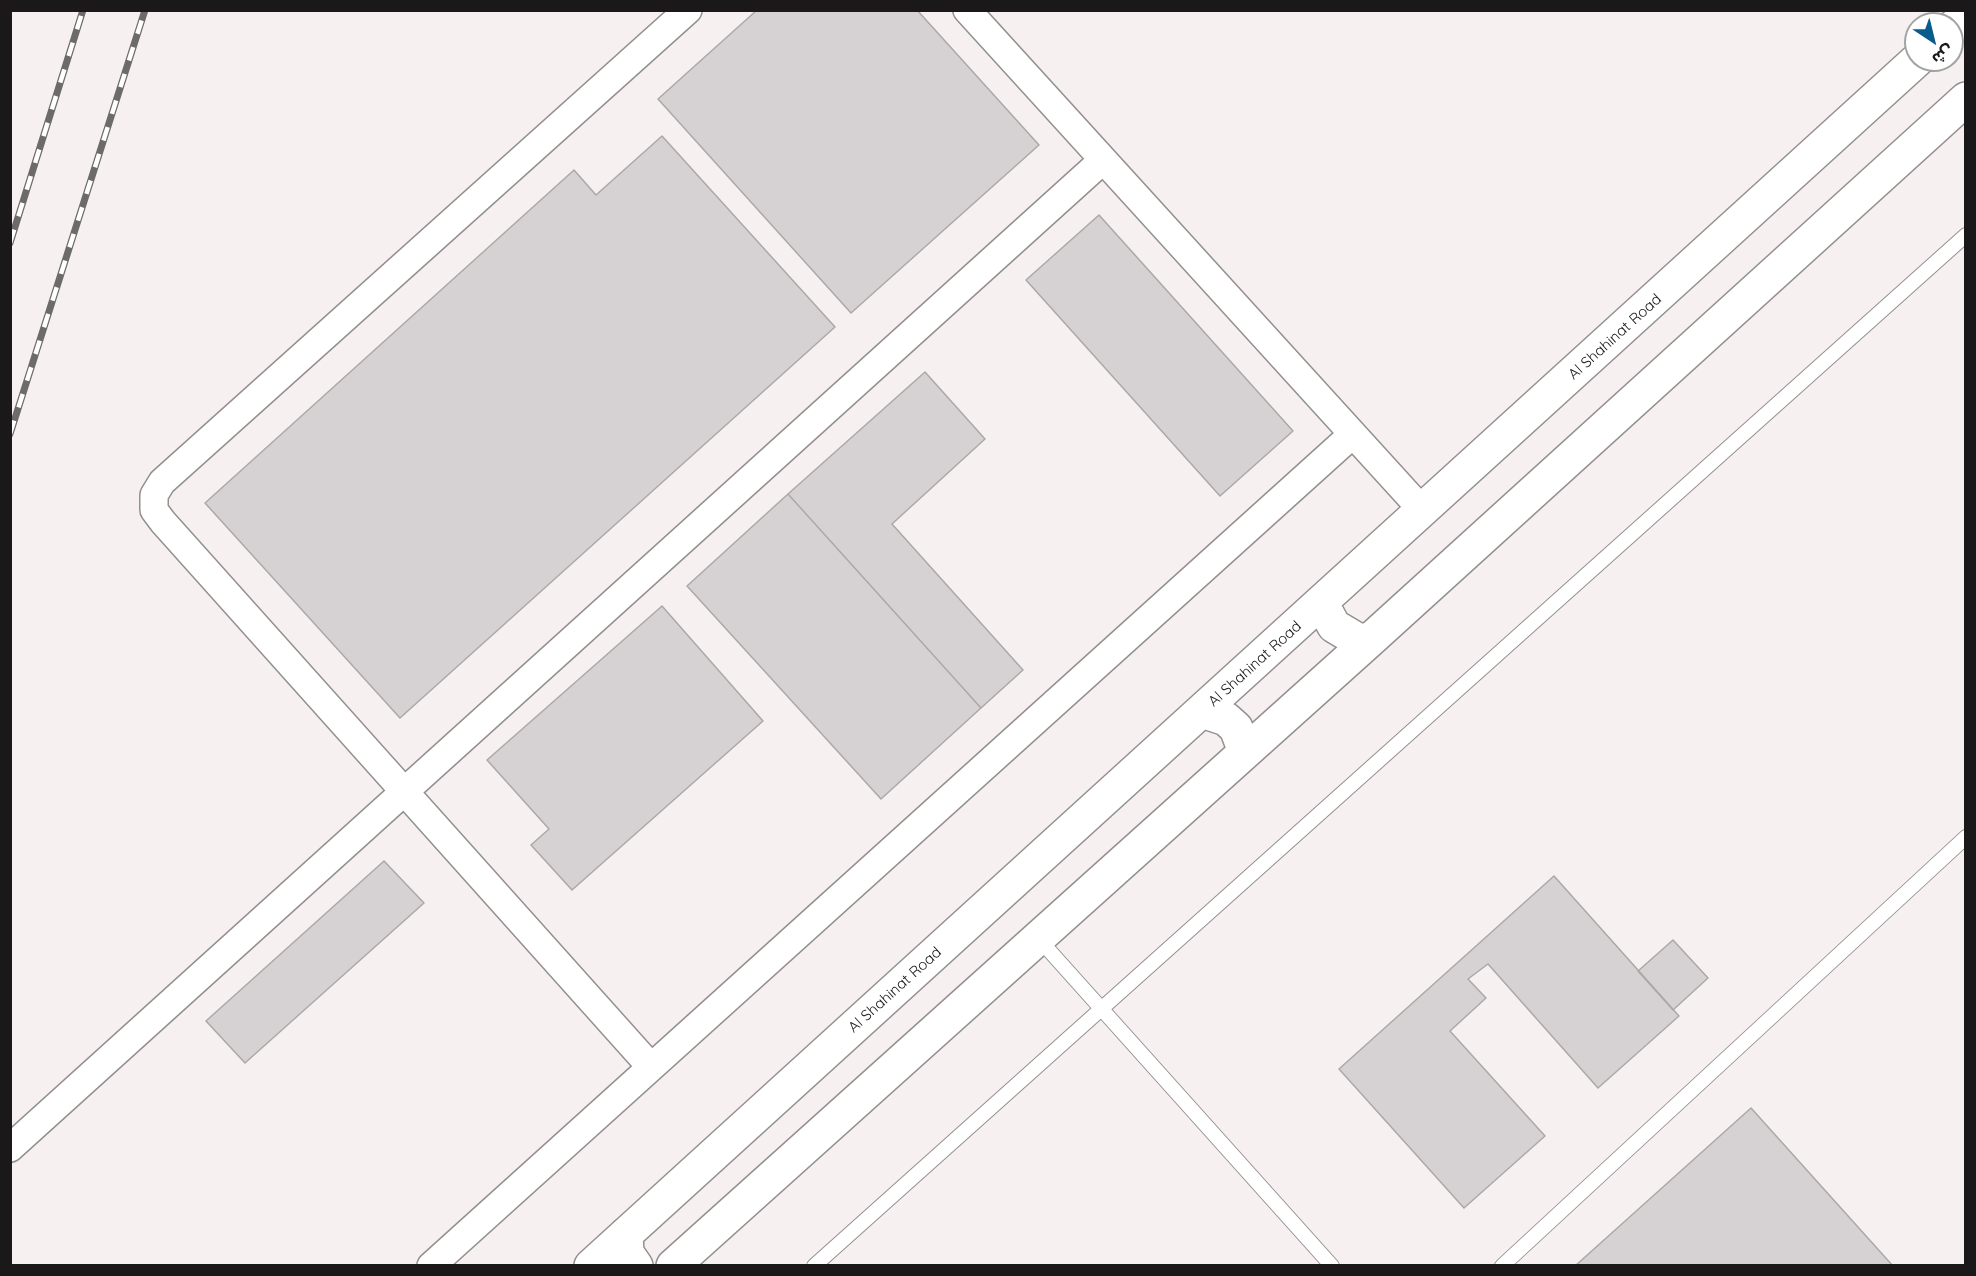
<!DOCTYPE html>
<meta charset="utf-8">
<style>
body{margin:0}
#map{position:relative;width:1976px;height:1276px;overflow:hidden;background:#f6f0f0;font-family:Quicksand,"Noto Sans Arabic",sans-serif}
canvas{display:block}
.frame{position:absolute;inset:0;border:12px solid #1a1818;pointer-events:none}
.north{position:absolute;left:1904px;top:12px;width:60px;height:60px;box-sizing:border-box;background:#fff;border:2px solid #a3a3a3;border-radius:50%;rotate:145deg;font-size:16px;font-weight:700;line-height:24px;text-align:center;color:#1a1818}
.north::after{content:'';display:block;margin:auto;width:21px;height:27px;background:#095b8d;clip-path:polygon(50% 0,100% 100%,50% 72%,0 100%)}
</style>
<div id="map">
<canvas width="1976" height="1276"></canvas>
<div class="frame"></div>
<div class="north">ش</div>
</div>
<script>
const g = document.querySelector('canvas').getContext('2d');
g.lineJoin = 'round';
function fillPath(path, color) {
  g.fillStyle = color;
  g.fill(path, 'evenodd');
}
function shape(rows) {
  const path = new Path2D();
  for (const r of rows) {
    path.moveTo(r[0], r[1]);
    for (let i = 2; i < r.length; i += 2) path.lineTo(r[i], r[i + 1]);
  }
  return path;
}
function trace(path, color, width, dash) {
  g.strokeStyle = color;
  g.lineWidth = width;
  g.lineCap = dash ? 'butt' : 'round';
  g.setLineDash(dash || []);
  g.stroke(path);
}
function drawText(font, color, halo, rows, align = 'center') {
  g.font = font + ' Quicksand,sans-serif';
  g.lineWidth = 4.5;
  g.setLineDash([]);
  g.textBaseline = 'middle';
  g.strokeStyle = halo;
  g.fillStyle = color;
  for (const [text, x, y, turn = 0] of rows) {
    g.save();
    g.translate(x, y);
    g.rotate((+turn || 0) * Math.PI / 180);
    g.textAlign = isNaN(turn) ? turn : align;
    if (halo) g.strokeText(text, 0, 0);
    g.fillText(text, 0, 0);
    g.restore();
  }
}
const building = shape([
 [757,10,917,10,1039,145,851,313,658,99,757,10],
 [662,136,835,327,400,718,205,503,574,170,596,195,662,136],
 [1099,215,1293,431,1220,496,1026,280,1099,215],
 [925,372,985,439,892,524,1023,670,981,708,788,494,925,372],
 [788,494,981,708,881,799,687,586,788,494],
 [662,606,763,721,572,890,531,845,549,829,487,760,662,606],
 [384,861,424,903,245,1063,206,1021,384,861],
 [1554,876,1679,1016,1598,1088,1488,964,1468,979,1486,998,1450,1031,1545,1136,1464,1208,1339,1069,1554,876],
 [1673,940,1708,978,1673,1010,1638,971,1673,940],
 [1751,1108,1893,1266,1575,1266,1751,1108]
]);
const service = shape([
 [1038,938,1332,1266],
 [814,1266,1966,235],
 [1502,1266,1966,837]
]);
const minor = shape([
 [967,10,1423,511],
 [651,1067,163,522,154,510,154,495,162,482,688,10],
 [10,1148,1103,160],
 [431,1266,1353,434]
]);
const secondary = shape([
 [1952,28,1966,16],
 [1322,604,1334,626,1356,639,1369,641],
 [1202,711,1226,719,1236,728,1245,752],
 [626,1234,627,1253,636,1266],
 [591,1266,1917,60],
 [673,1266,1369,641,1966,99]
]);
const rail = shape([
 [10,243,83,10],
 [10,434,145,10]
]);
const streetNames = [
 ["Al Shahinat Road",1615,337,-42],
 ["Al Shahinat Road",1255,664,-42],
 ["Al Shahinat Road",895,990,-42]
];
fillPath(building, '#d6d1d3');
trace(building, '#aca7a9', 1.5);
trace(service, '#959090', 16);
trace(minor, '#959090', 30);
trace(secondary, '#959090', 36);
trace(service, '#fff', 14);
trace(minor, '#fff', 27);
trace(secondary, '#fff', 33);
trace(rail, '#6d6a6a', 7);
trace(rail, '#fff', 4.5, [14]);
drawText('15px', '#1a1818', '#fff', streetNames);
</script>
